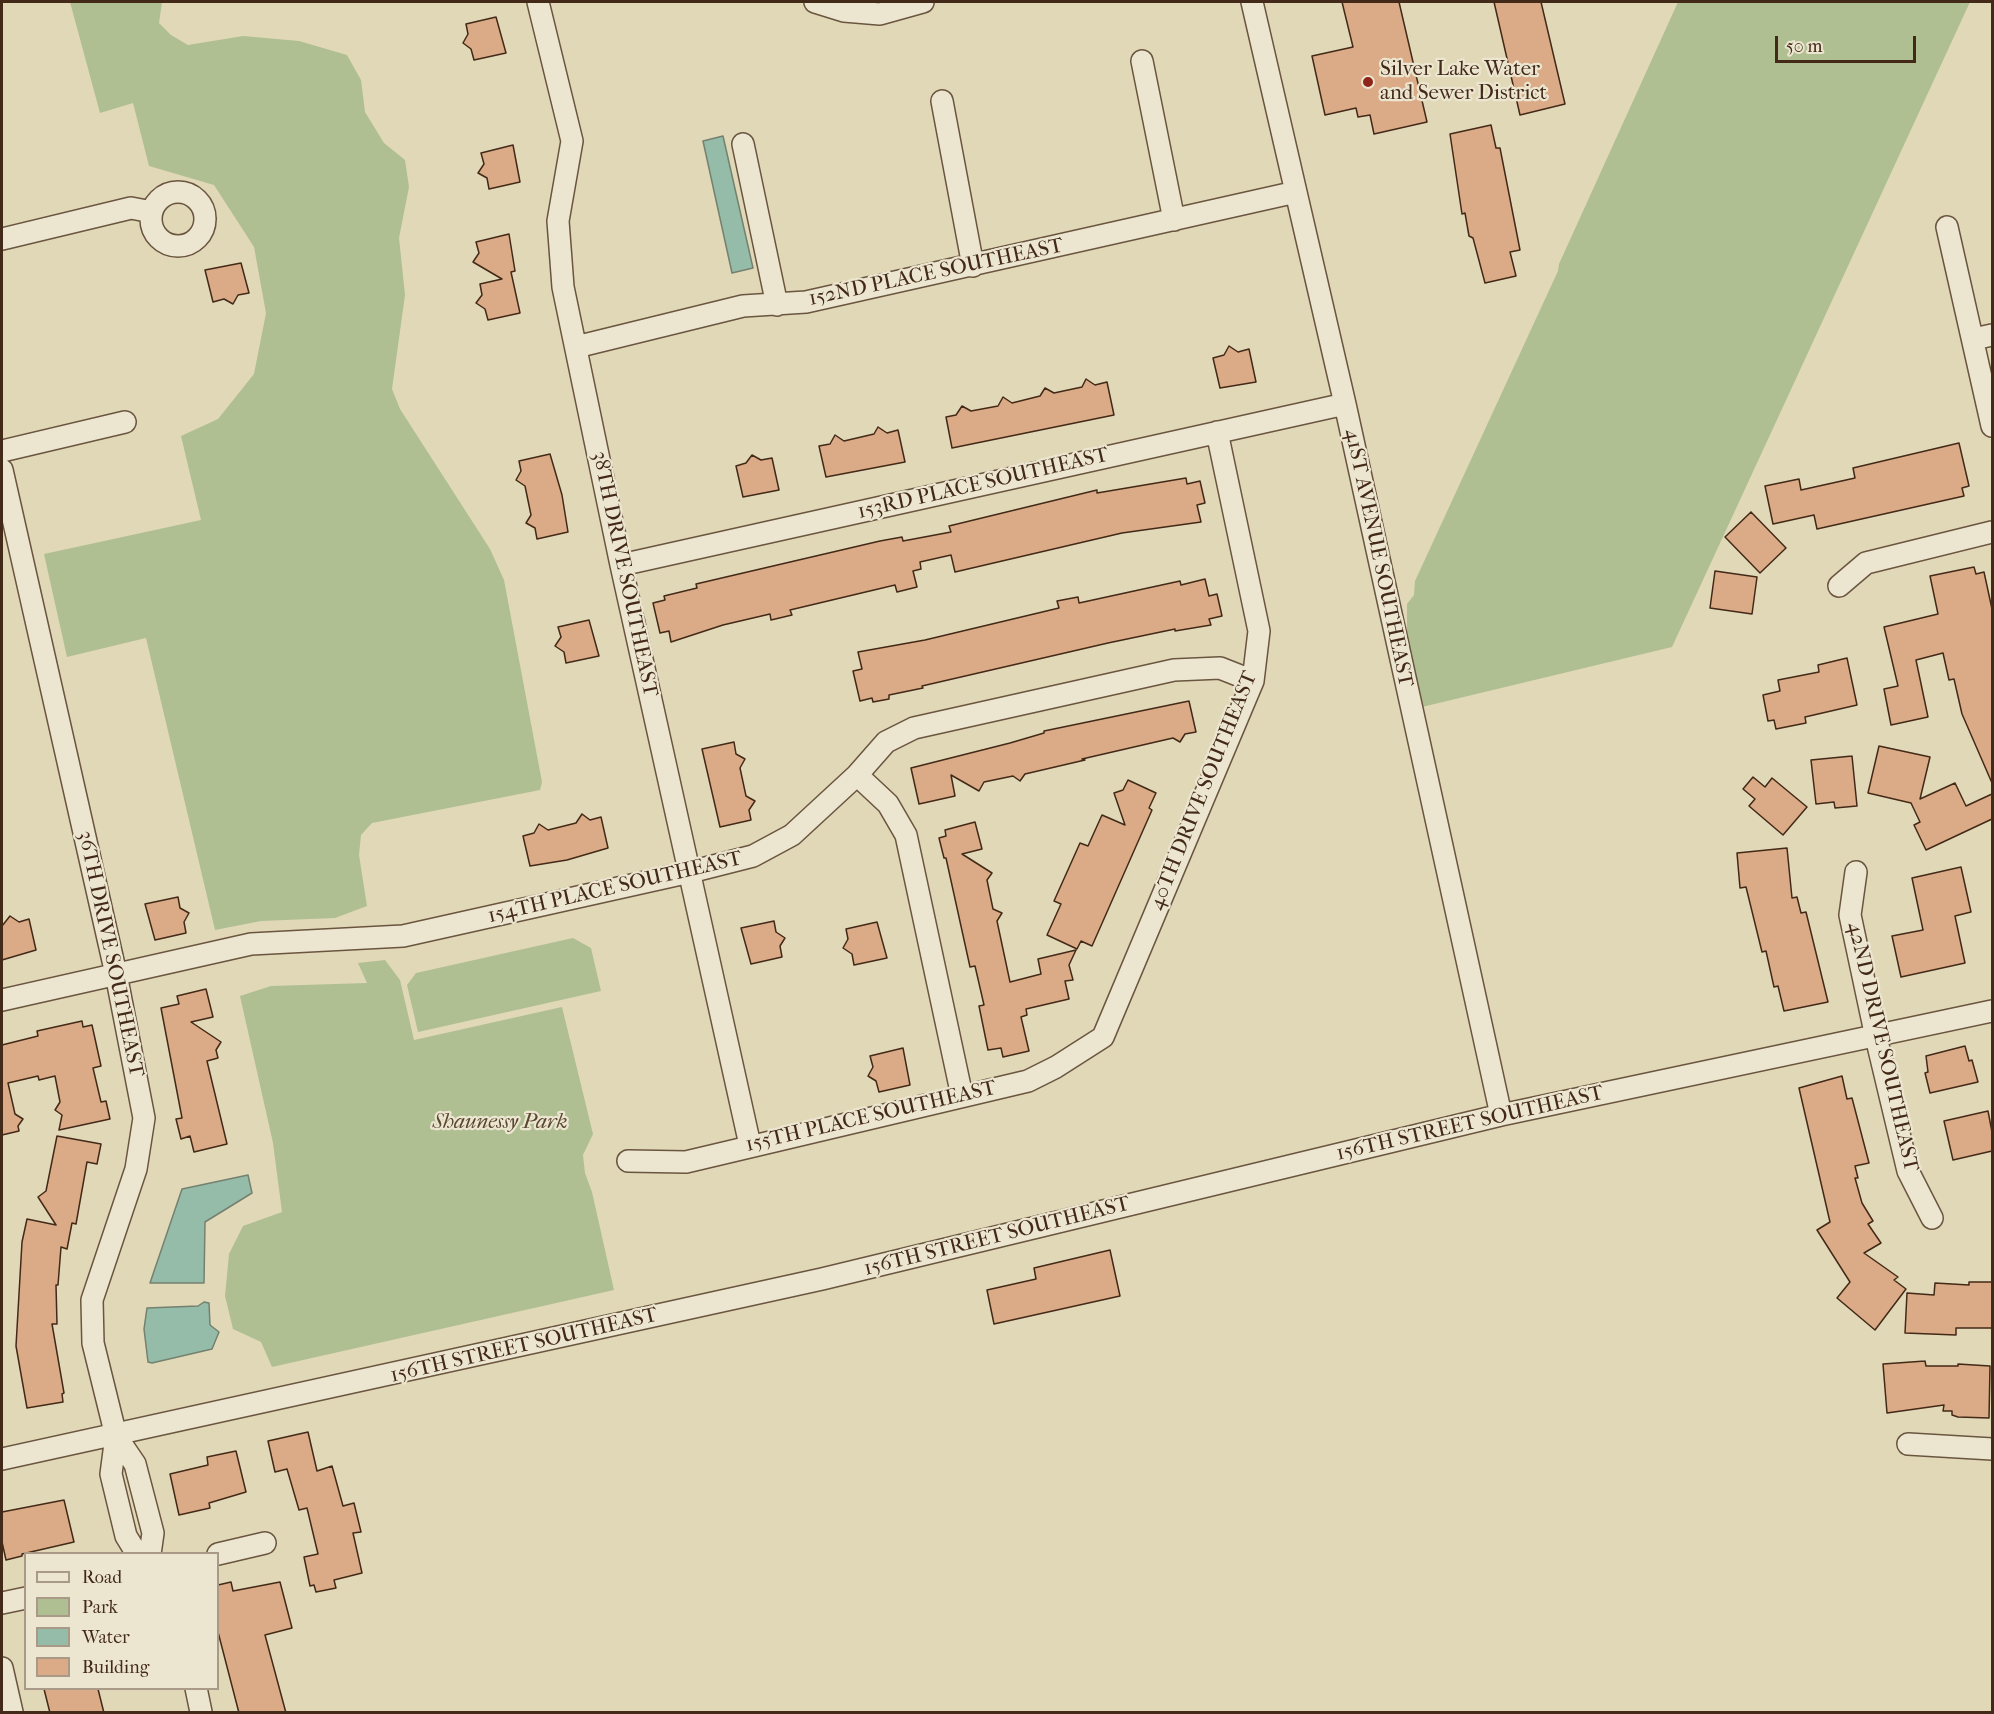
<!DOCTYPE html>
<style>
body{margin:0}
#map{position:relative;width:1994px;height:1714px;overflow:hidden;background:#e1d8b8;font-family:"IM FELL French Canon",serif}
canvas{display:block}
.frame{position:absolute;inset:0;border:3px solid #432917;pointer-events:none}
.legend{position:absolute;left:24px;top:1552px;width:195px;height:138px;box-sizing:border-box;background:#ece6d1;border:2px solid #a89a87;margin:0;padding:8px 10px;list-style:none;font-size:18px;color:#432917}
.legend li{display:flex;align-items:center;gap:12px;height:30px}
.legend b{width:30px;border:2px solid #a89a87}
.scale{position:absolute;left:1775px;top:36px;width:141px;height:27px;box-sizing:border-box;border:3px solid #432917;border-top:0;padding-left:8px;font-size:18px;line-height:21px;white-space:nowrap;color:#432917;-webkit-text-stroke:4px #ece6d1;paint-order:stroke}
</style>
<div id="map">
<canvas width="1994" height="1714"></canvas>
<div class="frame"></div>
<ul class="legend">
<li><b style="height:8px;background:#ece6d1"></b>Road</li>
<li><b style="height:16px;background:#afbf92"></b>Park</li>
<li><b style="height:16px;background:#95bba9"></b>Water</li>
<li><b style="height:16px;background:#daab86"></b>Building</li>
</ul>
<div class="scale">50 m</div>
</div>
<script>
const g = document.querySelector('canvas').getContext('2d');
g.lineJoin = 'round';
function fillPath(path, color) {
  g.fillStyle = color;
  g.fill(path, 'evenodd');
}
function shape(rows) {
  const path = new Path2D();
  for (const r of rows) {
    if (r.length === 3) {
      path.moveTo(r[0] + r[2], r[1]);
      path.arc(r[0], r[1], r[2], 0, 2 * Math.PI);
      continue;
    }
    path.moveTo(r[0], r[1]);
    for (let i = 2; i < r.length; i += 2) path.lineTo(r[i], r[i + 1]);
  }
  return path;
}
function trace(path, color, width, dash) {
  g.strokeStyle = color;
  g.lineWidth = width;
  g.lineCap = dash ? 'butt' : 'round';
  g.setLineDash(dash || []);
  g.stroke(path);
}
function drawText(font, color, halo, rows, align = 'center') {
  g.font = font + ' "IM FELL French Canon",serif';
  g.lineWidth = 4.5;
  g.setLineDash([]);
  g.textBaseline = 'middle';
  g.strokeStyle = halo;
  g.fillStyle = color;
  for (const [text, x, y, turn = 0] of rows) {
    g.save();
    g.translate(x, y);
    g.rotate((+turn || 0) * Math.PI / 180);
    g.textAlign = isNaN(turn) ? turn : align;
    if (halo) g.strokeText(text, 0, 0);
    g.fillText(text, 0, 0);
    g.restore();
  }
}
const green = shape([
 [70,2,162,2,159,23,171,35,188,45,243,36,299,41,347,55,361,80,365,112,384,143,405,160,409,187,399,238,405,295,392,389,400,409,490,549,504,580,542,782,540,790,372,823,361,835,359,855,367,906,335,918,261,921,215,930,146,638,67,657,44,554,201,520,181,436,218,419,254,374,266,313,254,247,214,185,149,166,133,103,100,113],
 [1678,2,1970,2,1672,647,1422,707,1407,641,1407,604,1414,595,1415,581,1558,271,1559,264],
 [573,938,591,948,601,991,418,1032,407,985,416,973],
 [385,960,400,980,414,1040,562,1007,593,1134,583,1155,585,1173,592,1192,614,1290,272,1367,261,1342,233,1329,225,1296,229,1254,243,1226,282,1212,273,1143,240,996,271,986,367,983,358,963]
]);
const water = shape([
 [723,136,753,268,732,273,703,141,723,136],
 [248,1175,252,1193,205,1222,204,1283,150,1283,182,1189,248,1175],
 [204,1302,209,1303,210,1325,219,1332,212,1349,152,1363,148,1362,144,1329,147,1308,198,1306,204,1302]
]);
const building = shape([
 [1342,2,1399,2,1427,122,1374,134,1370,115,1358,117,1356,108,1325,115,1312,56,1353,47,1342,2],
 [1494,2,1541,2,1565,104,1520,115,1494,2],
 [496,17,506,53,474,60,471,49,463,43,468,34,466,24,496,17],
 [1491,125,1496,148,1500,148,1520,250,1510,252,1516,276,1485,283,1473,238,1469,236,1465,213,1462,214,1450,134,1491,125],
 [513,145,520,182,489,189,487,178,478,173,484,164,481,153,513,145],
 [509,234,515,271,511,272,520,313,488,320,485,309,476,303,482,295,480,284,502,279,473,262,479,253,476,242,509,234],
 [241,263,249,293,238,295,233,304,224,299,213,302,205,270,241,263],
 [1229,346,1238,352,1249,349,1256,382,1220,388,1213,358,1224,355,1229,346],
 [1086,379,1095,385,1107,382,1114,415,952,448,946,417,956,415,962,406,971,411,998,406,1003,397,1012,403,1040,396,1045,388,1054,393,1082,387,1086,379],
 [878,427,887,433,898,430,905,462,826,477,819,446,830,444,835,435,844,441,874,434,878,427],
 [1959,443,1969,486,1962,488,1964,496,1817,529,1814,515,1773,524,1765,486,1799,479,1801,490,1855,478,1853,468,1959,443],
 [550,454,562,495,568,532,537,539,535,528,526,523,531,515,525,486,516,480,521,471,519,461,550,454],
 [752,455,761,460,772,458,779,490,743,497,736,466,746,463,752,455],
 [1186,478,1187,484,1200,481,1205,503,1197,505,1201,522,1122,533,955,572,951,555,920,562,921,569,913,571,917,587,897,592,895,585,790,610,792,615,771,620,770,614,723,625,671,642,669,631,660,633,653,603,665,600,664,596,697,588,696,584,880,541,902,537,903,541,951,532,949,526,1097,490,1097,493,1186,478],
 [1751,512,1786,548,1760,573,1725,537,1751,512],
 [1974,567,1976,574,1984,572,1992,609,1992,783,1962,714,1954,679,1949,680,1943,653,1916,660,1928,717,1891,725,1884,689,1898,686,1884,627,1938,614,1930,576,1974,567],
 [1715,571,1757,577,1752,614,1710,608,1715,571],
 [1205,579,1209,596,1217,594,1222,616,1209,619,1211,625,1175,631,1175,629,1108,643,922,686,923,688,889,695,889,699,873,702,872,698,860,701,853,671,862,669,858,652,925,640,1059,608,1057,601,1078,597,1079,603,1180,581,1181,585,1205,579],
 [589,620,599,656,566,663,564,652,555,646,561,637,558,627,589,620],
 [1847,658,1857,705,1805,717,1806,723,1776,729,1774,720,1768,721,1763,695,1780,691,1778,680,1819,672,1818,665,1847,658],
 [1189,701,1196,732,1185,734,1180,742,1173,738,1082,759,1085,760,1025,774,1020,781,1013,776,984,782,979,791,951,775,955,796,919,804,911,768,1010,743,1044,733,1044,731,1189,701],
 [734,742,736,754,745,759,740,768,746,796,755,801,749,810,751,820,720,827,702,749,734,742],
 [1879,746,1930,757,1920,799,1955,783,1966,806,1992,794,1992,819,1926,850,1914,825,1920,822,1911,803,1868,793,1879,746],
 [1852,756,1857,806,1835,808,1834,802,1816,804,1811,760,1852,756],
 [1753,777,1765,787,1772,778,1807,807,1783,835,1749,806,1755,799,1743,789,1753,777],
 [1128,780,1156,793,1149,808,1152,810,1092,946,1081,941,1077,949,1047,935,1061,904,1054,901,1080,843,1088,846,1102,815,1125,825,1114,793,1123,790,1128,780],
 [582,814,590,820,601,817,608,848,567,860,530,866,523,836,534,833,539,824,548,830,576,823,582,814],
 [975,822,982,849,962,854,992,873,987,880,993,909,1002,913,997,921,1010,982,1041,974,1038,959,1076,950,1069,965,1073,980,1065,981,1069,999,1026,1009,1027,1015,1021,1017,1029,1051,1003,1057,1001,1048,988,1050,979,1006,984,1005,975,966,970,967,946,858,944,858,939,838,946,836,945,830,975,822],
 [1787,848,1792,898,1797,897,1801,913,1806,912,1828,1002,1784,1011,1778,986,1774,987,1766,951,1762,952,1746,887,1740,888,1737,853,1787,848],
 [1961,867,1971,912,1955,916,1965,963,1901,977,1892,936,1923,930,1912,878,1961,867],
 [178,897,180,908,189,913,184,922,186,933,155,940,145,904,178,897],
 [10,916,19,922,29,919,36,950,2,960,2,926,10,916],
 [774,921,776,932,785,938,780,946,782,957,751,964,741,928,774,921],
 [877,922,887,958,854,965,852,954,843,948,848,939,846,929,877,922],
 [206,989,213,1017,191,1022,221,1042,216,1050,218,1058,207,1061,227,1144,194,1152,190,1136,181,1139,176,1119,182,1118,161,1008,179,1004,177,996,206,989],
 [82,1021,83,1027,92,1025,101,1066,93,1068,101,1102,106,1101,110,1119,59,1130,62,1115,55,1110,60,1102,55,1076,39,1080,38,1076,8,1083,15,1114,23,1119,18,1126,19,1131,2,1135,2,1045,38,1036,37,1031,82,1021],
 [1965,1046,1969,1061,1972,1060,1978,1082,1930,1093,1925,1073,1928,1072,1926,1056,1965,1046],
 [903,1048,910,1085,879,1092,876,1081,868,1076,873,1067,870,1056,903,1048],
 [1842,1076,1847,1099,1852,1098,1869,1163,1855,1166,1858,1178,1855,1178,1862,1203,1873,1221,1868,1224,1881,1243,1864,1253,1898,1277,1894,1280,1906,1289,1875,1330,1837,1298,1850,1282,1817,1230,1830,1222,1799,1088,1842,1076],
 [1988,1111,1992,1132,1992,1151,1953,1160,1944,1121,1988,1111],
 [57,1136,101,1144,97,1164,87,1162,76,1224,72,1223,67,1249,61,1247,58,1285,56,1285,57,1324,52,1324,64,1393,62,1394,63,1402,27,1408,16,1346,22,1242,27,1219,56,1225,38,1197,46,1191,57,1136],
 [1110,1250,1120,1296,994,1324,987,1290,1036,1279,1034,1268,1110,1250],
 [1969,1282,1992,1282,1992,1328,1956,1328,1956,1335,1905,1333,1907,1293,1934,1295,1935,1283,1969,1285,1969,1282],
 [1925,1361,1926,1366,1958,1366,1958,1364,1990,1366,1989,1418,1958,1417,1952,1415,1952,1411,1943,1411,1944,1405,1887,1413,1883,1364,1925,1361],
 [308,1432,317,1471,332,1466,343,1506,354,1503,361,1532,353,1533,362,1573,334,1580,336,1588,316,1592,314,1585,310,1586,304,1557,318,1554,307,1508,299,1510,287,1469,275,1472,268,1441,308,1432],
 [236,1451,246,1492,209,1503,210,1508,179,1515,170,1474,208,1465,207,1457,236,1451],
 [64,1500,74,1542,22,1554,22,1556,6,1560,2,1542,2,1512,64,1500],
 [231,1582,233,1591,280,1582,292,1628,265,1635,286,1713,239,1713,218,1632,218,1585,231,1582],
 [44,1689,98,1689,104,1713,50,1713,44,1689]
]);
const minor = shape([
 [538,2,572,141,558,221,563,287,621,565,750,1145],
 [815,2,844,11,880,14,923,2],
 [1252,2,1345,404,1501,1115],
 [1142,61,1174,220],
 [942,101,973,266],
 [743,144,777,305],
 [178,219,27],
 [1947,227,1992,426],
 [2,239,131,208,152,212],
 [1974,339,1992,335],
 [576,347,743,306,806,302,1296,192],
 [2,451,125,422],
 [2,470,116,974,144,1118,136,1169,92,1300,93,1343,116,1436,111,1474,126,1536,137,1554],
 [621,565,1345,404],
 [1839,586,1866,563,1992,532],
 [857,775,888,804,906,835,962,1096],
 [1856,872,1850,915,1876,1037,1908,1171,1932,1218],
 [2,1000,251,944,403,936,690,872,753,856,792,835,857,775,886,742,914,728,1174,670,1220,668,1253,681],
 [628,1161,686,1162,1028,1081,1056,1067,1103,1037,1253,681,1259,631,1217,432],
 [116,1436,135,1464,153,1533,150,1554],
 [1908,1444,1992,1449],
 [2,1459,822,1279,1501,1115,1992,1011],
 [218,1554,265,1543],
 [2,1603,26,1598],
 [2,1668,12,1712],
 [196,1688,201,1712]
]);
const markers = [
 [1368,82,6,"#8f2418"]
];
const poiNames = [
 ["Silver Lake Water",1380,70],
 ["and Sewer District",1380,94]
];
const streetNames = [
 ["152ND PLACE SOUTHEAST",936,273,-12],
 ["153RD PLACE SOUTHEAST",983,484,-13],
 ["41ST AVENUE SOUTHEAST",1378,558,78],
 ["38TH DRIVE SOUTHEAST",624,574,78],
 ["40TH DRIVE SOUTHEAST",1204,791,-68],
 ["154TH PLACE SOUTHEAST",615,888,-13],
 ["36TH DRIVE SOUTHEAST",110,954,78],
 ["42ND DRIVE SOUTHEAST",1882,1047,77],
 ["155TH PLACE SOUTHEAST",871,1117,-13],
 ["156TH STREET SOUTHEAST",1470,1124,-13],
 ["156TH STREET SOUTHEAST",997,1237,-14],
 ["156TH STREET SOUTHEAST",524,1346,-13]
];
const parkNames = [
 ["Shaunessy Park",500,1123]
];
fillPath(green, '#afbf92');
fillPath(water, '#95bba9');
trace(water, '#74816f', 1.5);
fillPath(building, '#daab86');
trace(building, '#432917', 1.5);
trace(minor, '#6a553f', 24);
trace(minor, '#ece6d1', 21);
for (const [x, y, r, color] of markers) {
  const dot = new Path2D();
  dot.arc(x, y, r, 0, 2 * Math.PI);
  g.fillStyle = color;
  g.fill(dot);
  trace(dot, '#ece6d1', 2);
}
drawText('21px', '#432917', '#ece6d1', poiNames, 'left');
drawText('21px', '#432917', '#ece6d1', streetNames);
drawText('italic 21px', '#594730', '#ece6d1', parkNames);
</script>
